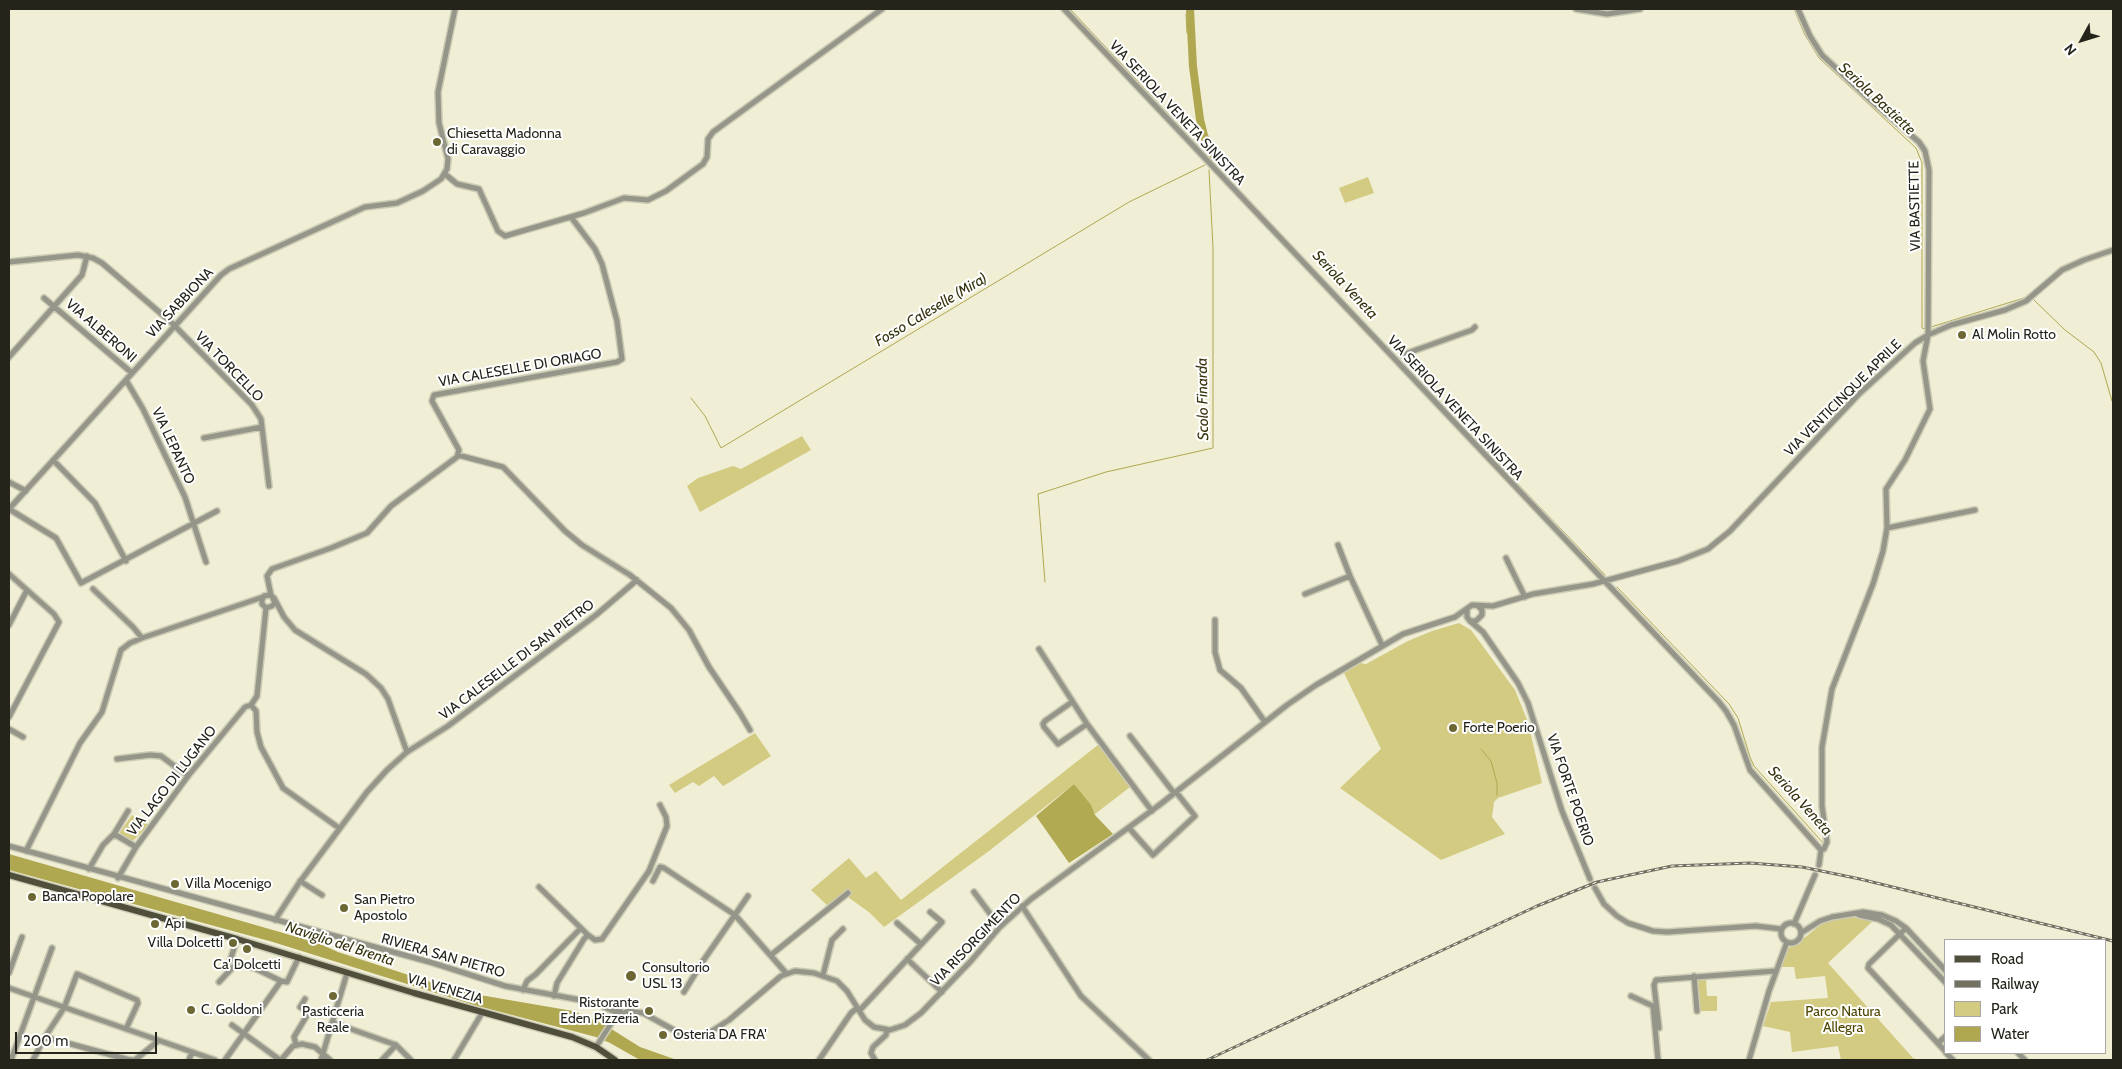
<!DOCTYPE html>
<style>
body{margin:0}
#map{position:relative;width:2122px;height:1069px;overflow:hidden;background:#f0eed4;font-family:Cabin,sans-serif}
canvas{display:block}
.frame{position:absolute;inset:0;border:10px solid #25241b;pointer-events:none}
.legend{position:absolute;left:1944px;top:939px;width:162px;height:115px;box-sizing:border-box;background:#fff;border:1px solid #a8a7a4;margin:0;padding:6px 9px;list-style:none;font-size:15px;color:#25241b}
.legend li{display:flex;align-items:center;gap:10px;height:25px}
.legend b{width:25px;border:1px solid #a8a7a4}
.north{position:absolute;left:2057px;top:15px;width:50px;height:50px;-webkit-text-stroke:4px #fff;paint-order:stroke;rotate:231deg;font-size:14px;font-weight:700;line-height:20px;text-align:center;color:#25241b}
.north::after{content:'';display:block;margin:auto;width:18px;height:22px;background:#25241b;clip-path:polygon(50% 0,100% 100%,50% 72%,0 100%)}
.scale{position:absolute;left:15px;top:1032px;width:142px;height:22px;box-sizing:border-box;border:2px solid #25241b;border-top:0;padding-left:6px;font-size:15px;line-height:18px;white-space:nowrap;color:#25241b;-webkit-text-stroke:4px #fff;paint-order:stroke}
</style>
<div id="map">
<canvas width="2122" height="1069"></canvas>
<div class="frame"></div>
<ul class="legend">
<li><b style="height:6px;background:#504f3c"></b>Road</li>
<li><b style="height:6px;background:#737262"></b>Railway</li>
<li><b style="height:14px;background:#d3cb82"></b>Park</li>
<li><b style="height:14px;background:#b0a751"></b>Water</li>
</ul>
<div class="north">N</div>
<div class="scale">200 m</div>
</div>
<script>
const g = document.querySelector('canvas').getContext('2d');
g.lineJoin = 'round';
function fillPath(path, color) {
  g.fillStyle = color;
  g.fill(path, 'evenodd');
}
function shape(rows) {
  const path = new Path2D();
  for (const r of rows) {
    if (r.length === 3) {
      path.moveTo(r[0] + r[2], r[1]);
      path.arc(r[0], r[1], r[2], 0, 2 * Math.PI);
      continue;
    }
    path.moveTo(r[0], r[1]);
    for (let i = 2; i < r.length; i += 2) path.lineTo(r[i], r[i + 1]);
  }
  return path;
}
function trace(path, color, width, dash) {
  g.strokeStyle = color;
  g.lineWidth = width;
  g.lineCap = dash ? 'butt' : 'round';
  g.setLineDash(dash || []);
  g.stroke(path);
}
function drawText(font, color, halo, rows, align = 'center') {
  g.font = font + ' Cabin,sans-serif';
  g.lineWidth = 4;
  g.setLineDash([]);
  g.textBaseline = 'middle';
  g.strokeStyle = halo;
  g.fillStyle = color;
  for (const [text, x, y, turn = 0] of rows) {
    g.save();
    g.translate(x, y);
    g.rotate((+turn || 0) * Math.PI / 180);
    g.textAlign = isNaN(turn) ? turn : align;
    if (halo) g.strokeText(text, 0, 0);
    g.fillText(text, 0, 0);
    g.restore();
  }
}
const green = shape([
 [1368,177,1374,193,1345,203,1339,188],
 [802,436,811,450,700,512,687,486,698,478,733,466,741,469],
 [1459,623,1471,630,1515,690,1528,722,1542,783,1498,798,1494,802,1492,817,1505,834,1441,860,1340,788,1381,749,1344,673,1360,663,1366,664,1408,641,1432,631],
 [755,733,771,756,730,782,723,786,714,776,699,786,693,782,675,793,669,785],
 [1103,741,1134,784,1095,814,1074,784,989,851,884,927,870,913,848,897,828,906,811,890,849,858,866,878,876,871,901,900],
 [132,815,149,825,131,843,118,835],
 [1856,917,1875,919,1828,963,1913,1058,1919,1060,1841,1060,1838,1046,1792,1052,1790,1032,1763,1026,1771,1002,1828,998,1825,976,1796,979,1794,967,1779,967,1787,949,1798,943,1823,923,1839,919],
 [1706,979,1707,996,1717,996,1717,1011,1699,1011,1697,980]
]);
const forest = shape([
 [1074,784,1091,805,1095,815,1113,834,1069,863,1036,816]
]);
const water = shape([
 [1186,9,1194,9,1197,66,1204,119,1208,135,1220,151,1216,163,1209,156,1208,148,1201,140,1196,120,1189,67],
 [9,854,318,943,338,952,430,982,474,994,573,1011,605,1025,640,1047,677,1060,640,1060,610,1043,596,1037,474,1005,273,942,9,870]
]);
const stream = shape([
 [1070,9,1399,360,1605,575],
 [1794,9,1805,35,1819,58,1916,148,1922,163,1922,328,1925,329],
 [1186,14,1187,33],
 [2034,300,2065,330,2094,352,2101,363,2112,401],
 [1931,327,2027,297],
 [691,398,705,416,721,448,1129,202,1205,165],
 [1045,582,1038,494,1106,472,1213,448,1213,248,1209,170],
 [1617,587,1729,704,1738,718,1750,757,1754,766,1824,844],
 [1481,749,1491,761,1497,783,1497,795]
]);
const minorTunnel = shape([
 [1590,879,1595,888]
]);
const minor = shape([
 [1064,9,1719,702,1726,711,1734,725,1750,770,1821,850],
 [1576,9,1607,14,1640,9],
 [1798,9,1810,36,1822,55,1868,98,1919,142,1925,151,1929,170,1928,335,1923,361,1930,409,1905,460,1886,489,1887,528,1883,551,1873,584,1832,689,1822,747,1822,806,1827,842,1824,849,1821,850,1819,865],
 [445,174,457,184,479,189,498,231,505,236,584,213,624,198,648,200,666,191,703,164,707,157,708,139,713,132,882,9],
 [9,262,78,255,93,258,102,263,172,323,252,405,261,419,269,486],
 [44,298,132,373],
 [1402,355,1472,330,1475,327],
 [9,357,82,275,87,256],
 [126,380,143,409,185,497,206,562],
 [204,438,262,427],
 [458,455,503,467,565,531,582,545,630,575,671,608,689,630,709,667,740,713,750,730],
 [53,460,95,503,126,561],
 [9,482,26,491],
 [9,509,221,275,229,269,365,207,397,203,423,191,441,179,447,169,448,159,439,123,438,92,455,9],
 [9,509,56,538,81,583,217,511],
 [1887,528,1975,510],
 [1338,545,1350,576,1382,645],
 [1506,558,1525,597],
 [9,574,54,614,59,622,9,717],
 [93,589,133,627,142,638],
 [1305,594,1350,576],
 [271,595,267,576,272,569,331,548,367,533,391,506,457,457,459,450,432,401,434,395,617,362,622,359,617,321,602,264,595,249,571,217],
 [274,598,284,617,295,630,366,674,381,688,388,699,407,752],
 [1467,609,1467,617,1470,621,1476,621,1482,615,1482,610,1478,606],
 [1215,620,1215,652,1220,670,1241,688,1265,722],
 [1470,621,1483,632,1518,683,1528,703,1562,811,1590,879],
 [9,625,27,590],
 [1039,649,1087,724,1152,811],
 [1072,702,1045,721,1043,724,1044,727,1058,744,1087,724],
 [251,705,256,711,257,732,261,747,283,788,339,828],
 [9,729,23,737],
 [1130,736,1174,793],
 [117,759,150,755,161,756,188,776],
 [1129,828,1153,855,1195,816,1176,792],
 [114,834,136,847],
 [9,846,433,963,505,986,602,1004,618,1009,622,1013],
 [26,851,80,743,102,712,121,650,130,643,142,638,263,597],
 [89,869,103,845,114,834,128,811],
 [118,878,136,847,188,776,245,707,251,705,257,696,266,608,262,604,262,600,264,596,269,595,272,596,275,603,272,606,266,608],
 [300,881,322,895],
 [653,881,660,867,664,868,735,915,786,973],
 [539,887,588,935],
 [1595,888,1604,904,1617,916,1628,923,1653,931,1667,932,1756,926,1781,929],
 [974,892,1000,927],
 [1022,906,1081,996,1149,1060],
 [1859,915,1878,919,1891,925,1946,983],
 [275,920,299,883,367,792,387,770,407,752,448,726,596,615,637,580],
 [897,923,921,944],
 [1791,933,10],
 [1794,924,1815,875],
 [1906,928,1869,964,1868,968,1946,1052],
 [1801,933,1820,921,1832,917,1863,912,1882,915,1896,921,1906,928,1946,971],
 [771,955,848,893],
 [907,959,942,992],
 [230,961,237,939],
 [9,973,22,937],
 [823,975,832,940,843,929],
 [1694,976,1697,1011],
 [219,982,236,964,254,968,281,981],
 [9,988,215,1060],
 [523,990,527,981,536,974,581,928],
 [684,992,703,961,748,896],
 [554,996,557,983,584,939,588,935,595,940,602,939,649,871,667,826,666,817,660,805],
 [1631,996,1653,1006,1658,1060],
 [604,1007,620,1014],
 [859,1011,942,922,930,912],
 [334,1023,396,1045,411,1060],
 [232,1025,280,1060],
 [1659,1028,1654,985,1656,980,1775,971],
 [45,1037,130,1060],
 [1938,1043,1946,1036],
 [296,1044,294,1037,309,1012,300,1007,305,999],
 [596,1047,614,1019,628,1011,643,1013,683,1035,694,1037,704,1036,729,1020,781,976,795,971,814,973,837,981,847,991,865,1020,874,1027,890,1030,905,1025,921,1013,971,961,1000,927,1031,899,1158,806,1287,705,1316,685,1403,634,1455,617,1472,605,1493,606,1533,594,1593,584,1678,561,1708,549,1730,531,1859,394,1915,343,1928,335,1951,325,2005,310,2026,301,2062,270,2084,260,2113,250],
 [1946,1053,1953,1060],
 [2018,1053,2025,1060],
 [11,1060,52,948],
 [33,1060,45,1037,64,1008,77,974,137,1000,138,1003,126,1029],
 [131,1060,135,1060,158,1041],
 [189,1060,192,1052],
 [225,1060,281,981,287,982,299,957],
 [281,1060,293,1046,302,1044,315,1047,330,1060],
 [321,1060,347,973],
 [382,1060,396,1045],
 [454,1060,482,1013],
 [819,1060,851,1013,857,1008],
 [875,1060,871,1053,873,1047,886,1035,887,1030],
 [1749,1060,1769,991,1787,942]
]);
const major = shape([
 [9,875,237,939,414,993,572,1037,596,1047,615,1060]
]);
const rail = shape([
 [1207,1060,1537,906,1597,882,1672,866,1750,863,1802,867,1860,879,2113,941]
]);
const markers = [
 [437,142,5,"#6c6733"],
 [1962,335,5,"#6c6733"],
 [1453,728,5,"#6c6733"],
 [175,884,5,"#6c6733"],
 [32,897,5,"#6c6733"],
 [344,908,5,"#6c6733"],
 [155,924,5,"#6c6733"],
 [233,943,5,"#6c6733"],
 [247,949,5,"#6c6733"],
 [631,976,6,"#6c6733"],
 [333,996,5,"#6c6733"],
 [191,1010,5,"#6c6733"],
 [649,1011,5,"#6c6733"],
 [663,1035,5,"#6c6733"]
];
const streetNames = [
 ["VIA SERIOLA VENETA SINISTRA",1177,113,47],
 ["VIA BASTIETTE",1915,206,-91],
 ["VIA SABBIONA",180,303,-47],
 ["VIA ALBERONI",101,331,41],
 ["VIA TORCELLO",229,367,46],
 ["VIA CALESELLE DI ORIAGO",520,368,-10],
 ["VIA VENTICINQUE APRILE",1843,398,-45],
 ["VIA SERIOLA VENETA SINISTRA",1455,408,47],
 ["VIA LEPANTO",173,446,65],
 ["VIA CALESELLE DI SAN PIETRO",517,660,-37],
 ["VIA LAGO DI LUGANO",172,781,-52],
 ["VIA FORTE POERIO",1570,790,71],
 ["VIA RISORGIMENTO",976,940,-46],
 ["RIVIERA SAN PIETRO",443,956,16],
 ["VIA VENEZIA",445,989,16]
];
const poiNames = [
 ["Chiesetta Madonna",447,134],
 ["di Caravaggio",447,150],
 ["Al Molin Rotto",1972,335],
 ["Forte Poerio",1463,728],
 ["Villa Mocenigo",185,884],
 ["Banca Popolare",42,897],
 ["San Pietro",354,900],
 ["Apostolo",354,916],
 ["Api",165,924],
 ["Villa Dolcetti",223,943,"right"],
 ["Ca' Dolcetti",247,965,"center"],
 ["Consultorio",642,968],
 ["USL 13",642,984],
 ["Ristorante",639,1003,"right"],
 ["Eden Pizzeria",639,1019,"right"],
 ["C. Goldoni",201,1010],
 ["Pasticceria",333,1012,"center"],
 ["Reale",333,1028,"center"],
 ["Osteria DA FRA'",673,1035]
];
const parkNames = [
 ["Parco Natura",1843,1012],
 ["Allegra",1843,1028]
];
const waterNames = [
 ["Seriola Bastiette",1877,99,43],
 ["Seriola Veneta",1345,285,47],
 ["Fosso Caleselle (Mira)",931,310,-31],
 ["Scolo Finarda",1203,399,-91],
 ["Seriola Veneta",1800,801,48],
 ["Naviglio del Brenta",340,944,18]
];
fillPath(green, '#d3cb82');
fillPath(forest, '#b2a953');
fillPath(water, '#b0a751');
trace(stream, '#b0a751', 1);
trace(minorTunnel, '#c7c6af', 5, [5, 2.5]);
trace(minor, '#cbcab3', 8);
trace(major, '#cbcab3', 9);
trace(minor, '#96958a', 5);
trace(major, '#504f3c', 6);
trace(rail, '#737262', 3);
trace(rail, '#fff', 1, [4]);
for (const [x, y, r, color] of markers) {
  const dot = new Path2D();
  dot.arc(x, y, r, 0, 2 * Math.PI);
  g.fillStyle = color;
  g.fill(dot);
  trace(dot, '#fff', 2);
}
drawText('14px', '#25241b', '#fff', streetNames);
drawText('14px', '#25241b', '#fff', poiNames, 'left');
drawText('14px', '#4d4600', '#fff', parkNames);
drawText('italic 15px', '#38340f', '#fff', waterNames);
</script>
